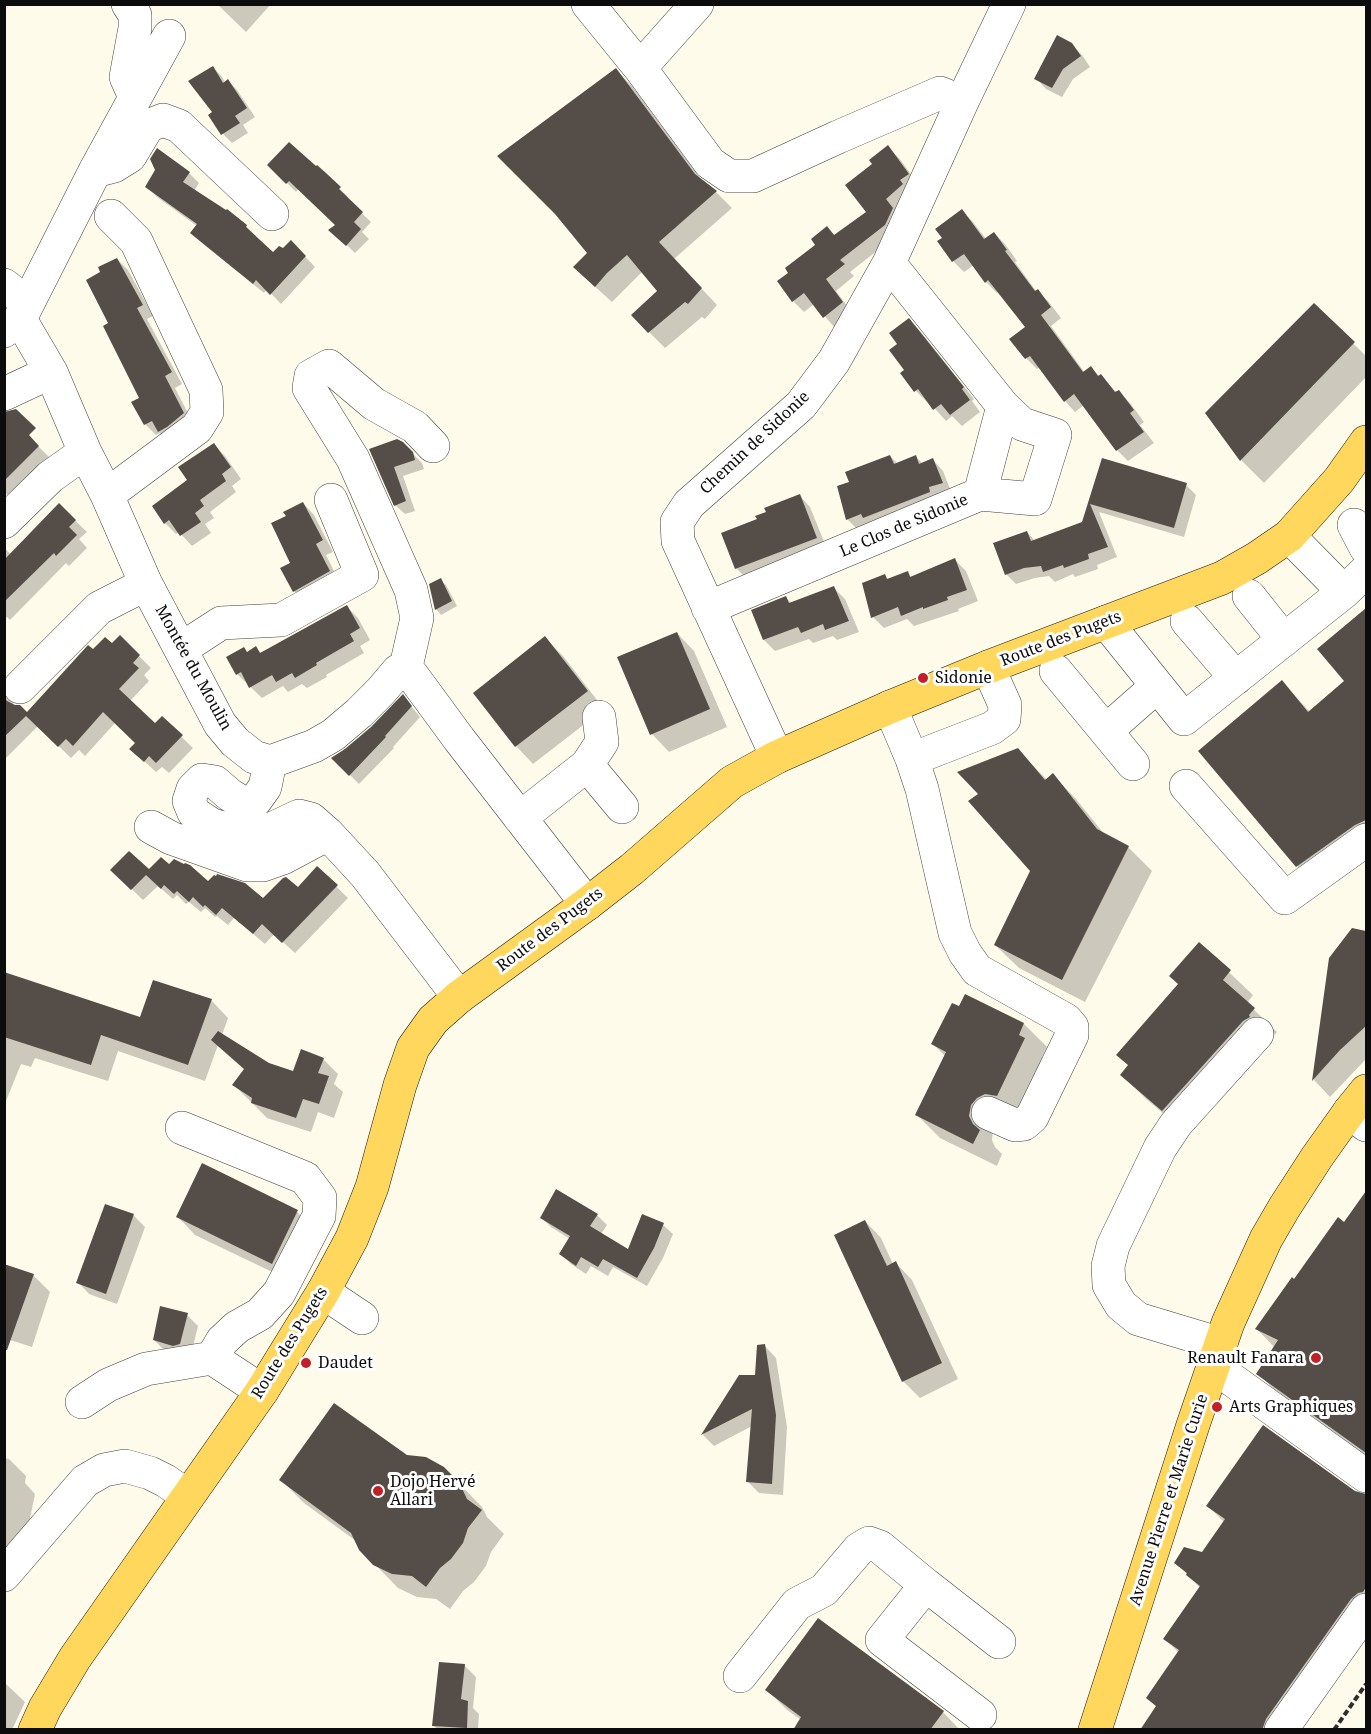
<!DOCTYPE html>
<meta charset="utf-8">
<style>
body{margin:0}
#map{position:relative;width:1371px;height:1734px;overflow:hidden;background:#fffbeb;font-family:"Noto Serif",serif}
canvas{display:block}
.frame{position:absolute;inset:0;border:6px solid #0c0c0c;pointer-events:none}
</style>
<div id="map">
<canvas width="1371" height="1734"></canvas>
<div class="frame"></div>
</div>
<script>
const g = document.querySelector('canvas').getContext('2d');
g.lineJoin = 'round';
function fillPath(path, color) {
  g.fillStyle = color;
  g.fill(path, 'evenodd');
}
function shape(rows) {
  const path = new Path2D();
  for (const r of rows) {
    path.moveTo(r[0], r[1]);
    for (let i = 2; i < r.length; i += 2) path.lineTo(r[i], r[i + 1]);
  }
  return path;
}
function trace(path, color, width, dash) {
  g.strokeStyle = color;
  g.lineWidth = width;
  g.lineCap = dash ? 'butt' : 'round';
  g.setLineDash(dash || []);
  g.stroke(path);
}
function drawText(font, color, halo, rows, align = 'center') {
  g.font = font + ' "Noto Serif",serif';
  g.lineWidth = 6;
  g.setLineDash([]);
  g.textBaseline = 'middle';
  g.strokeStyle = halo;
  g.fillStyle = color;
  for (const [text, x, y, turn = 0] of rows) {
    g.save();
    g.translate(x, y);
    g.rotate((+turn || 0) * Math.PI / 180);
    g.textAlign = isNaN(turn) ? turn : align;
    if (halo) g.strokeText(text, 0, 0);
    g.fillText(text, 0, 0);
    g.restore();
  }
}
const shadow = shape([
 [217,4,271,4,246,32],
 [1071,44,1082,55,1090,67,1073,79,1062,97,1046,89,1036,78],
 [213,67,222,77,225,83,228,81,237,90,255,117,243,125,248,133,232,143,223,134,210,115,214,113],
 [616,70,632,86,703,182,716,192,732,208,674,259,717,305,705,319,702,317,665,348,649,332,659,291,643,271,612,302,591,283,589,253],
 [888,147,899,158,919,185,896,236,850,272,854,276,836,291,853,314,835,328,814,304,804,312,793,301,817,246,827,228,835,236,868,212,874,164],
 [157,150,189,173,199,183,194,191,246,226,256,236,255,237,273,254,283,250,291,242,315,267,281,304,267,289,264,293,202,243,192,233,197,226,157,197,147,187,157,170],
 [269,165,325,174,348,197,347,199,371,222,362,232,369,239,355,253,331,230,337,225,299,188,296,192],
 [962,211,973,222,986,239,994,233,1005,244,1017,261,1015,262,1036,291,1037,291,1048,301,1061,318,1051,326,1085,373,1091,368,1100,377,1101,376,1117,393,1119,392,1130,403,1144,422,1140,425,1154,443,1128,461,1117,450,1084,405,1075,412,1065,401,1040,367,1037,369,1026,358,1027,327,999,291,997,293,986,282,974,265,964,272,953,261,939,242],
 [117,259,128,270,153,316,147,319,182,384,175,388,194,425,170,442,160,433,156,435,145,424,141,399,110,324,102,273],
 [1314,305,1366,356,1366,377,1264,483,1241,460],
 [908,320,920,331,974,399,972,401,980,412,962,426,952,416,946,421,928,401,927,402,916,391,902,373,906,370,899,344],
 [17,425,50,458,11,498,4,492,4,438],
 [402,443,422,463,424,469,403,476,415,511,405,514,395,505,371,450],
 [214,445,225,456,241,479,232,486,236,492,210,512,214,518,205,524,211,533,192,546,179,532,176,534,165,523,189,480],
 [890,456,898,464,916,457,923,464,933,460,943,471,952,494,858,530,847,519,850,483],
 [1103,459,1186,485,1196,495,1184,537,1099,512,1117,557,1097,565,1098,569,1075,577,1073,574,1055,582,1049,576,1035,578,1016,584,1006,574,1027,532,1035,541,1083,523],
 [799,495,810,507,827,549,747,579,736,568,759,520,768,512],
 [303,503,314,515,333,552,326,555,340,583,305,602,294,591,288,516],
 [59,505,87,532,79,539,87,548,69,566,66,563,10,620,7,617,4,619,4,548,12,555],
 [955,560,966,571,978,601,958,609,959,611,914,626,907,619,884,628,873,617,885,576,889,580,908,573,912,578],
 [440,580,446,585,457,606,441,615,436,609],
 [834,588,845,599,859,632,837,640,833,636,813,643,809,639,775,651,764,640,786,597,792,604],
 [347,607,358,618,370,640,360,646,364,653,326,675,327,677,307,688,302,684,288,692,283,686,262,698,237,674,228,658,248,653,256,648,262,654],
 [1366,610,1366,856,1320,889,1297,866,1282,682,1310,712,1347,681,1319,650],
 [677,633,694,651,727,727,669,752,652,734],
 [120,637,151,668,144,675,149,681,130,701,155,725,162,718,193,748,169,773,162,767,156,772,143,760,137,743,115,723,85,756,79,750,71,758,38,726,6,758,4,757,4,692,13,700,13,706,27,714,93,651,112,645],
 [545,638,563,656,604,709,533,764,516,746],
 [403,696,420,717,393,747,394,748,359,784,333,758,372,728],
 [1018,750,1047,780,1053,775,1076,799,1105,835,1128,847,1152,871,1085,1002,1019,968,995,945,1032,870],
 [169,866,208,883,263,900,298,889,317,868,348,898,295,953,274,934,265,944,234,918,228,925,217,916,215,917,205,908,201,912,189,902,186,904,177,895,173,899,158,886,143,900,112,870,149,871],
 [1353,930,1366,933,1366,1059,1330,1097,1314,1080,1330,958],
 [1199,944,1253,995,1247,1003,1277,1032,1271,1039,1272,1040,1266,1044,1186,1133,1145,1098,1122,1075,1129,1066,1179,984],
 [4,981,141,1019,211,1000,228,1018,222,1035,269,1064,294,1073,323,1059,338,1074,334,1084,343,1092,334,1118,318,1112,311,1132,267,1118,234,1085,245,1069,218,1045,205,1081,118,1051,108,1081,35,1058,31,1067,21,1064,4,1106],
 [966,996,1024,1024,1047,1047,1042,1057,1048,1062,1020,1119,993,1129,992,1140,995,1147,1002,1154,997,1166,940,1138,917,1115,945,1056,933,1044,960,1008],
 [1366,1193,1366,1457,1278,1394,1258,1373,1275,1348,1257,1329,1295,1281,1344,1224],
 [106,1206,134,1216,145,1227,117,1304,89,1294,78,1282],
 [297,1212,314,1229,289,1280,195,1235,178,1217],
 [597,1215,607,1225,601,1234,628,1251,663,1225,673,1234,663,1258,647,1286,613,1267,608,1276,591,1266,586,1274,571,1264,561,1254,570,1239,551,1227,541,1217],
 [865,1221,881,1238,893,1264,896,1263,912,1280,958,1379,920,1398,903,1381],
 [33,1275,50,1292,32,1347,4,1338],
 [187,1315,198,1326,191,1355,165,1351,154,1340],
 [765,1346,776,1358,787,1427,783,1495,759,1493,747,1481,752,1426,714,1446,703,1435,740,1377,756,1377],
 [406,1457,444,1468,482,1507,487,1517,504,1534,491,1552,486,1566,474,1582,463,1591,450,1609,436,1599,417,1597,398,1588,360,1549,356,1541,304,1503,281,1480],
 [4,1458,9,1459,26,1476,25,1483,35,1494,22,1557,4,1554],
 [1355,1493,1366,1496,1366,1626,1293,1730,1142,1730,1157,1707,1148,1698,1179,1653,1165,1639,1200,1588,1176,1563,1203,1553,1224,1522,1208,1506],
 [464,1665,476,1677,473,1708,479,1714,478,1730,438,1730,434,1726],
 [4,1682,25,1702,12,1730,4,1730],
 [767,1690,943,1712,960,1730,794,1730,801,1720,786,1709]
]);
const building = shape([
 [1057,35,1072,43,1081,56,1063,69,1052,88,1034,79],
 [213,66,223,83,228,79,247,108,235,116,240,123,221,135,208,115,212,112,188,81],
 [616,68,695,174,717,191,659,242,702,288,688,304,685,302,648,333,631,315,657,291,627,255,607,273,595,287,573,267,587,253,555,214,497,156],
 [289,142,316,166,317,165,326,173,341,187,339,189,363,212,354,222,361,229,346,246,328,230,335,225,289,181,286,184,267,165],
 [888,145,909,174,900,180,903,184,886,199,893,208,885,225,840,260,845,264,826,279,843,302,823,318,804,293,792,302,777,281,788,273,785,268,815,245,811,239,827,226,834,235,866,212,845,185,872,164,869,160],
 [157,148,190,172,183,182,226,210,227,209,247,225,246,227,273,252,279,246,283,248,291,240,306,256,270,295,256,280,253,284,190,233,197,224,145,187,155,170,150,159],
 [962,209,984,239,994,232,1007,250,1005,251,1035,291,1038,289,1051,307,1041,315,1083,372,1091,366,1098,376,1101,374,1115,392,1119,390,1134,410,1130,413,1144,432,1116,451,1074,394,1064,402,1030,356,1025,359,1009,339,1025,327,988,280,985,283,964,254,952,262,937,241,942,238,935,229],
 [117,258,143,305,137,308,172,372,165,376,184,413,167,427,158,432,152,421,144,425,131,402,139,398,103,326,108,323,86,280,100,272,98,267],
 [1314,303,1355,342,1240,461,1205,413],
 [909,318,964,387,962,389,970,400,950,415,941,404,933,410,918,389,914,392,900,373,904,370,889,350,897,344,889,333],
 [16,409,36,428,29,435,39,446,4,481,4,412],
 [397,439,403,442,413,452,415,460,394,467,406,501,394,506,369,449],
 [214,443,231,467,222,474,226,481,200,500,204,506,195,513,201,522,180,536,169,520,164,524,152,506,187,480,178,467],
 [890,455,894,464,916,455,919,464,933,458,943,483,929,487,930,492,863,518,861,514,846,520,837,486,849,482,845,472],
 [1102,458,1187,483,1174,528,1090,504,1108,547,1088,554,1089,559,1064,568,1063,565,1043,572,1041,566,1024,568,1005,575,993,543,1027,531,1031,541,1082,522],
 [800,494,817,538,735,569,721,533,757,519,755,516,766,512,764,508],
 [303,502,323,540,316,544,330,571,293,592,280,568,290,563,271,523,286,516,283,512],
 [59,503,76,520,69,527,77,535,56,556,54,553,4,602,4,560],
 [955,558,967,590,947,597,948,600,923,609,923,607,901,616,898,607,871,618,862,583,885,574,887,579,908,571,910,577],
 [441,578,452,601,435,610,429,584],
 [834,586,849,621,825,630,823,624,801,633,798,627,763,640,751,610,786,596,789,603],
 [347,605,360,628,350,634,354,641,316,663,317,665,295,678,292,673,276,682,272,675,249,688,241,672,236,675,226,657,244,647,247,652,256,646,260,653],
 [1366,608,1366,820,1355,825,1296,867,1198,751,1282,680,1308,712,1344,681,1317,649],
 [677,632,710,709,650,735,617,657],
 [120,635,140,655,133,663,139,668,119,689,155,723,162,716,183,735,156,763,149,756,144,762,129,749,135,743,103,712,73,746,66,739,58,747,26,716,4,737,4,697,7,701,15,705,20,705,27,712,88,645,93,649,105,637,112,643],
 [545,636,588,691,515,747,473,693],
 [403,694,412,706,385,736,386,737,349,776,331,758,345,749,371,727],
 [1018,748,1045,780,1053,773,1097,829,1129,846,1062,980,994,945,1030,871,968,801,978,794,957,772],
 [129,851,149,869,161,857,169,864,174,859,184,864,185,863,190,865,208,881,214,875,216,876,217,874,245,883,263,898,283,878,286,877,298,887,317,866,338,885,282,943,262,924,253,934,222,908,216,915,205,905,203,907,193,897,189,902,177,891,174,894,164,885,161,889,146,875,131,890,110,870],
 [1352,928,1366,931,1366,1026,1340,1050,1312,1081,1329,958],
 [1199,942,1231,970,1223,980,1255,1008,1249,1015,1250,1017,1243,1021,1162,1111,1120,1075,1128,1065,1116,1055,1178,984,1169,976],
 [4,972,140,1017,153,980,212,999,188,1065,101,1035,91,1065,4,1037],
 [965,994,1024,1023,1019,1035,1025,1038,997,1096,985,1094,977,1098,971,1105,969,1116,973,1124,980,1130,973,1144,915,1115,946,1052,931,1044,952,1003,959,1006],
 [218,1031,269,1063,293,1071,301,1049,324,1058,318,1073,329,1076,319,1104,303,1099,296,1118,251,1103,252,1098,232,1085,244,1069,211,1040],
 [202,1163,298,1210,272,1264,176,1217],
 [556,1189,598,1214,590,1226,628,1249,642,1214,664,1223,654,1248,637,1278,603,1259,598,1267,581,1257,576,1266,559,1254,570,1236,540,1218],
 [1366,1191,1366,1453,1256,1374,1278,1340,1255,1329,1292,1277,1294,1279,1338,1217,1344,1222],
 [105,1204,134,1214,106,1294,76,1283],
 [865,1220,887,1266,896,1261,942,1363,902,1382,834,1235],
 [4,1264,34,1274,7,1350,4,1350],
 [160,1306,188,1313,180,1344,173,1346,153,1340],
 [765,1344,776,1415,772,1484,746,1482,752,1409,701,1435,739,1375,755,1375,757,1345],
 [334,1403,407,1455,426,1457,444,1467,459,1482,467,1499,482,1510,468,1528,463,1543,451,1559,440,1568,426,1587,412,1576,392,1574,373,1565,359,1550,351,1533,279,1480],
 [1263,1425,1355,1491,1366,1494,1366,1587,1363,1592,1358,1593,1351,1599,1266,1719,1262,1730,1140,1730,1156,1706,1146,1698,1179,1650,1163,1639,1200,1586,1186,1575,1187,1573,1174,1563,1184,1547,1202,1552,1225,1519,1206,1506],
 [818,1618,944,1711,930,1730,793,1730,801,1717,765,1690],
 [439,1662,465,1664,461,1699,468,1701,467,1728,432,1726]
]);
const path = shape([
 [1334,1730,1366,1684]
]);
const minor = shape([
 [128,4,135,15,135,28,126,77,135,97],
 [588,4,640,68,710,163,729,176,753,176,838,137,940,93,962,102],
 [640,68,697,4],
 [95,171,114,166,130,156,148,126,163,120,179,126,272,214],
 [4,285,28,303],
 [20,319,95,171,169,36],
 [4,331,20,319,51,372,85,452,107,495,146,584,220,724,235,742,254,757,270,762,314,746,333,735,359,713,381,691,398,671,405,671,412,675,459,739,587,904],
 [4,394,51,372],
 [980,494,1035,499,1055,435,1022,424,1003,406],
 [107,495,197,428,207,412,206,390,136,241,111,216],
 [4,522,50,477,85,452],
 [1354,525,1366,548],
 [1344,592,1366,571],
 [1249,596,1284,640],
 [708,608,980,494,1003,406,889,263],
 [1187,621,1236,678],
 [1106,622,1184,719,1344,592,1289,536],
 [181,649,221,623,281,620,362,575,331,500],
 [405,671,417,618,411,590,353,459,309,388,311,376,329,366,374,404,415,427,433,446],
 [1056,671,1133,764],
 [20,687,99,608,146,584],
 [890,707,912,759,992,728,1004,719,1005,705,988,667],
 [1106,731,1157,686],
 [777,757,678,541,677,522,689,504,801,405,834,361,889,263,962,102,1009,4],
 [912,759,922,789,955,933,965,953,977,970,1066,1020,1072,1027,1072,1035,1032,1117,1024,1124,1015,1125,988,1113],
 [270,762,265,787,255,801,243,803,230,795,215,782,202,780,193,789,189,801,194,813,212,825,249,835,263,833,299,816,311,819,328,834],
 [587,765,602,742,599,717],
 [1186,786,1285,898,1366,840],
 [520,818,587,765,622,807],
 [151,827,171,838,247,865,263,865,283,858,328,834,365,874,459,997],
 [1349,1112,1366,1125],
 [182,1128,305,1178,320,1198,319,1216,279,1293,260,1314,237,1327,222,1341,212,1358],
 [323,1292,362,1318],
 [1221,1344,1138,1319,1121,1305,1109,1285,1108,1266,1113,1246,1160,1148,1176,1124,1257,1034],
 [1213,1366,1366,1476],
 [82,1402,108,1385,146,1369,212,1358,262,1391],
 [4,1575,85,1481,104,1470,125,1466,150,1473,166,1481,187,1496],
 [740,1676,797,1604,824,1590,859,1549,869,1543,880,1547,926,1585],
 [980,1715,882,1640,926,1585,999,1642],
 [1281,1730,1366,1610]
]);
const major = shape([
 [35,1730,45,1708,75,1658,262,1391,323,1292,352,1238,372,1187,400,1085,413,1048,433,1020,459,997,587,904,632,869,732,782,777,757,890,707,988,667,1222,578,1257,558,1289,536,1339,480,1366,442],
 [1095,1730,1193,1425,1228,1323,1266,1239,1284,1208,1317,1157,1349,1112,1366,1091]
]);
const markers = [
 [923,678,6,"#c21f26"],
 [1316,1358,6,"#c21f26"],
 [306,1363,6,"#c21f26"],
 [1217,1407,6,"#c21f26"],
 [378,1491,6,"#c21f26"]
];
const streetNames = [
 ["Chemin de Sidonie",755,443,-43],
 ["Le Clos de Sidonie",904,526,-23],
 ["Route des Pugets",1061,639,-21],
 ["Montée du Moulin",193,668,61],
 ["Route des Pugets",550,930,-37],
 ["Route des Pugets",290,1343,-58],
 ["Avenue Pierre et Marie Curie",1169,1500,-72]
];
const poiNames = [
 ["Sidonie",935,678],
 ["Renault Fanara",1304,1358,"right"],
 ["Daudet",318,1363],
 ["Arts Graphiques",1229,1407],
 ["Dojo Hervé",390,1482],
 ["Allari",390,1500]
];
fillPath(shadow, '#0003');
fillPath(building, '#554d48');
trace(minor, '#3f3f3f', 34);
trace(major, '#1d1d1d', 34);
trace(path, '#2e2e2e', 4, [6, 3]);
trace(minor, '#fff', 33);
trace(major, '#fed75c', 33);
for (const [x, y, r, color] of markers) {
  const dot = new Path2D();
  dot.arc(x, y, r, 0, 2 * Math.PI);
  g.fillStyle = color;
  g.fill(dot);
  trace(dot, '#fff', 2);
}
drawText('16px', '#0c0c0c', '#fff', streetNames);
drawText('16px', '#0c0c0c', '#fff', poiNames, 'left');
</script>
